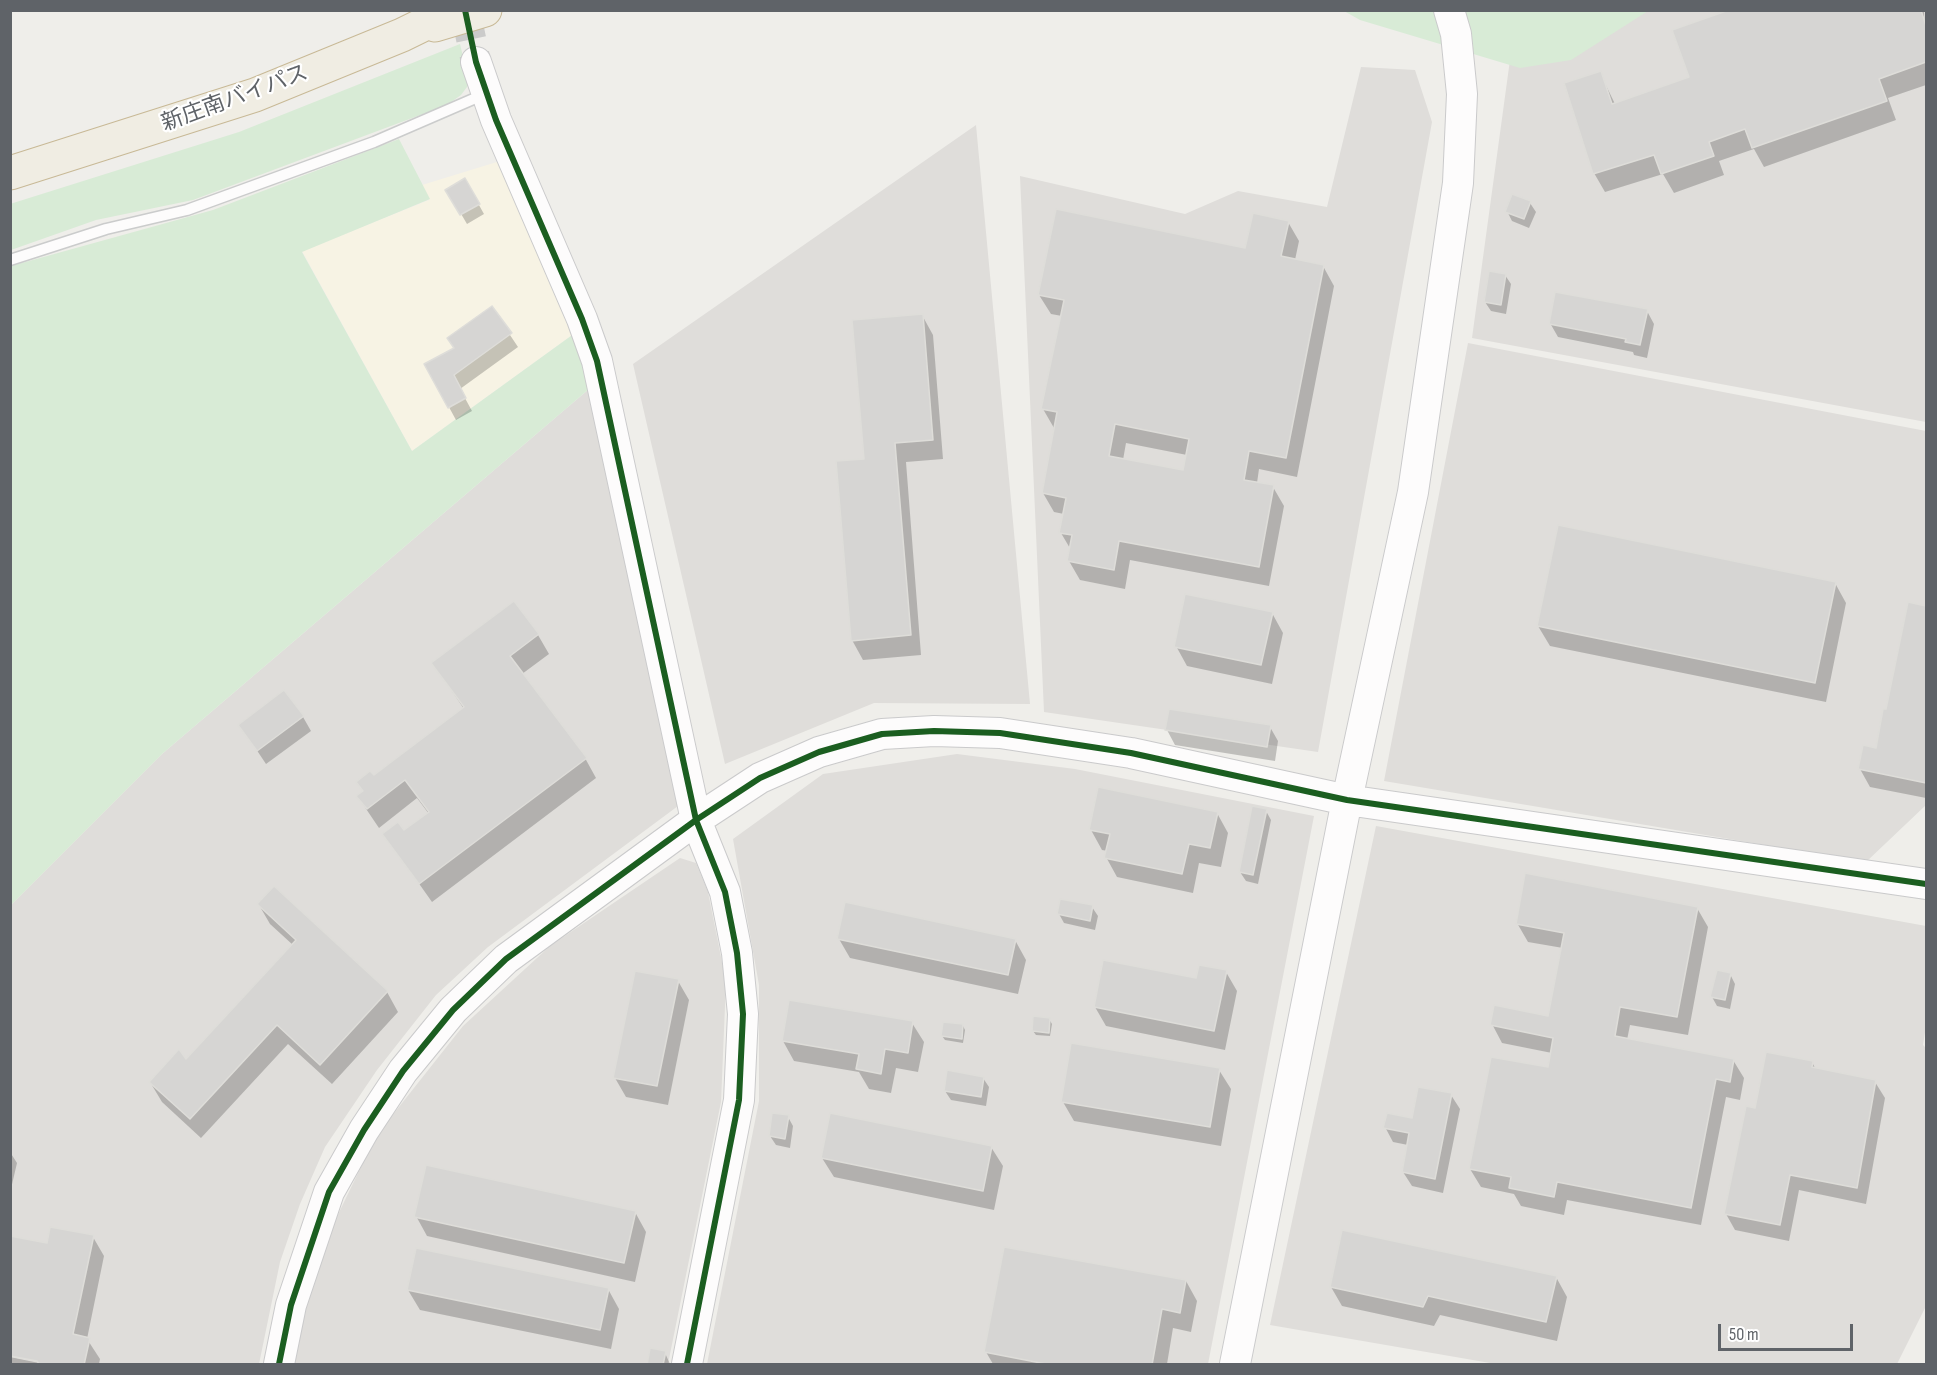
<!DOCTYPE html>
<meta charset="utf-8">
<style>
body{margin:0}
#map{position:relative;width:1937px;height:1375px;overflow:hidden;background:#efeeea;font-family:"Sofia Sans Condensed",sans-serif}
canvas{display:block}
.frame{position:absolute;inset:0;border:12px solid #5f6368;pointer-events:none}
.scale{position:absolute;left:1718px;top:1324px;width:135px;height:27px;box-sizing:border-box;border:3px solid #5f6368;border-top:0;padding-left:8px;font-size:18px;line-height:21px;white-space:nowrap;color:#5f6368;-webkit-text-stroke:4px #fff;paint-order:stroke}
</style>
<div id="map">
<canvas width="1937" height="1375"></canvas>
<div class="frame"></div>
<div class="scale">50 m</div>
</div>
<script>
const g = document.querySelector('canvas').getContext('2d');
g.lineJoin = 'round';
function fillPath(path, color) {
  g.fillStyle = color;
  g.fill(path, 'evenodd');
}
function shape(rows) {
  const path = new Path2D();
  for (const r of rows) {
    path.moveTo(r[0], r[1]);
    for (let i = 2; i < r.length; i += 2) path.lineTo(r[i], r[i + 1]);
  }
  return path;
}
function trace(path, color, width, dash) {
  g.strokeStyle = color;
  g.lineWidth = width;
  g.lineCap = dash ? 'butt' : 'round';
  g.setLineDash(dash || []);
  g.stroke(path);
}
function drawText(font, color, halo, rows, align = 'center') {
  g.font = font + ' "Sofia Sans Condensed","Noto Sans JP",sans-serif';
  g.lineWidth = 4.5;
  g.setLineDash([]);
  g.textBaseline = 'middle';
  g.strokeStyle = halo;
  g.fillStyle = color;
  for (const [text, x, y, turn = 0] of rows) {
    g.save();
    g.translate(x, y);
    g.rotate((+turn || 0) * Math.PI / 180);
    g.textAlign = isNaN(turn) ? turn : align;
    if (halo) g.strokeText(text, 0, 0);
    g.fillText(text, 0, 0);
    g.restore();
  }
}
const commercial = shape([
 [500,161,575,333,412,451,302,251,429,200,422,185]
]);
const industrial = shape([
 [1532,10,1926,11,1926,422,1472,338,1516,16],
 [1361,67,1415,70,1432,122,1318,752,1044,712,1020,176,1185,214,1238,191,1327,207],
 [976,125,1030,704,874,703,725,764,633,364],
 [1468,343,1926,431,1926,805,1866,862,1384,781],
 [589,389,678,806,488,947,436,995,377,1070,325,1147,300,1204,280,1262,259,1364,11,1364,11,905,162,754],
 [957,754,1075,769,1314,816,1208,1364,707,1364,759,1101,759,985,733,839,823,774],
 [1376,826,1926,926,1926,1026,1923,1045,1926,1048,1926,1306,1897,1364,1496,1364,1270,1325],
 [680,858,696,863,708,892,726,982,721,1102,668,1364,294,1364,306,1304,330,1231,376,1136,463,1026,550,946]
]);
const green = shape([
 [1344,11,1648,11,1571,60,1520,68,1360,20],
 [460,44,468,78,467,87,461,95,447,105,193,200,96,220,11,250,10,204,239,132],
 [399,139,430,199,302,252,412,451,575,333,589,389,162,754,11,905,11,266,213,210]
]);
const shadow = shape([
 [1733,10,1924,10,1926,85,1888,98,1896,120,1764,167,1754,149,1719,161,1724,175,1674,193,1663,174,1605,192,1594,173,1600,73,1615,104,1690,78],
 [465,180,484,214,467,224,447,190],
 [1530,203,1536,212,1529,228,1512,221,1507,211],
 [1288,222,1299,241,1295,260,1323,266,1334,286,1297,477,1259,469,1257,483,1273,487,1284,506,1269,586,1130,560,1125,589,1080,580,1069,561,1071,550,1061,533,1064,514,1054,512,1043,493,1054,428,1043,409,1062,316,1051,314,1039,295,1246,250],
 [1126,443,1187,455,1184,471,1123,460],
 [1505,275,1511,284,1506,314,1491,311,1485,302],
 [492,308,518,347,460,389,472,411,456,420,426,365,455,349],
 [1647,311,1654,324,1647,358,1634,355,1633,352,1558,337,1550,323],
 [922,315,933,335,943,459,906,462,921,655,863,660,852,640,865,460],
 [1835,583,1846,603,1826,702,1550,646,1538,626],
 [1909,604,1926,607,1926,798,1870,787,1860,769,1877,749,1888,711],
 [1272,613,1283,633,1272,684,1187,666,1176,646],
 [538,635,549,654,522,674,585,758,596,778,432,902,384,834,404,832,429,814,417,798,379,828,358,797,374,777,464,709,433,663],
 [303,717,311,731,266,764,240,725],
 [1270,727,1278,741,1275,761,1175,745,1167,730],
 [1266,811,1271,820,1258,884,1246,881,1240,872],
 [1217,813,1228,833,1221,867,1199,863,1193,893,1117,877,1106,857,1108,851,1102,850,1091,830],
 [274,888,387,992,398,1012,332,1084,288,1044,201,1138,162,1102,150,1082,186,1061,293,945,270,924,259,905],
 [1092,907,1098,916,1095,930,1064,923,1059,914],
 [1697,908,1708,927,1688,1035,1630,1025,1627,1040,1733,1060,1744,1078,1740,1100,1726,1097,1701,1225,1567,1200,1564,1215,1521,1206,1514,1194,1481,1187,1470,1169,1549,1069,1552,1053,1502,1043,1492,1024,1549,1018,1563,948,1528,942,1517,923],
 [839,939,1015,940,1026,960,1018,994,850,958],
 [1226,972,1237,991,1225,1050,1106,1026,1095,1007],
 [1730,974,1735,984,1730,1009,1717,1006,1712,997],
 [678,981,689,1000,668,1105,626,1097,615,1078],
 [1049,1019,1052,1024,1050,1036,1036,1035,1033,1031],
 [912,1023,924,1042,918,1072,896,1068,891,1093,869,1089,859,1072,794,1061,783,1041],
 [944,1023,963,1026,965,1030,963,1043,945,1040,942,1036],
 [1812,1062,1816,1070,1875,1082,1885,1098,1866,1204,1799,1190,1789,1241,1735,1230,1726,1214,1756,1109],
 [1219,1070,1231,1089,1221,1146,1074,1121,1063,1102],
 [983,1078,989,1087,986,1106,951,1100,945,1091],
 [1451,1095,1460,1109,1443,1193,1412,1186,1403,1172,1408,1145,1393,1142,1385,1127,1413,1119],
 [788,1117,793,1126,790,1148,776,1145,770,1136],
 [991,1147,1003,1166,994,1210,834,1177,822,1158],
 [10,1152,17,1163,10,1193],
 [635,1212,646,1232,635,1282,427,1236,416,1216],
 [93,1237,104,1256,87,1339,100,1359,99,1364,10,1364,10,1357,44,1364,48,1245],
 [1556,1277,1567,1297,1557,1341,1440,1315,1434,1326,1342,1306,1331,1287],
 [1186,1281,1197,1301,1191,1332,1173,1328,1167,1364,993,1364,986,1352],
 [608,1289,619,1309,611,1349,420,1310,408,1290],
 [665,1353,670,1364,648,1364]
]);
const building = shape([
 [1729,10,1921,10,1926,26,1926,62,1879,79,1887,101,1752,148,1745,129,1709,142,1714,156,1661,174,1654,155,1593,174,1564,83,1601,71,1612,104,1689,77,1672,30,1729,10],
 [465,178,480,204,460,215,445,190,465,178],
 [1512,194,1531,201,1524,219,1505,212,1512,194],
 [1056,209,1245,248,1253,213,1289,221,1281,256,1324,265,1286,458,1249,451,1244,480,1274,485,1259,567,1119,541,1114,570,1067,561,1072,535,1059,533,1066,498,1042,493,1057,412,1041,409,1064,300,1038,295,1056,209],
 [1115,424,1189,439,1183,470,1109,456,1115,424],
 [1489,271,1506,274,1501,305,1484,302,1489,271],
 [1555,292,1648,309,1640,345,1625,342,1626,339,1549,324,1555,292],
 [492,306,512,333,454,375,466,398,448,408,424,364,454,348,447,338,492,306],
 [923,314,933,440,895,443,911,635,851,641,836,461,864,459,852,320,923,314],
 [1558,525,1836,582,1815,683,1537,626,1558,525],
 [1185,594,1273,612,1261,665,1174,647,1185,594],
 [514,601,539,634,510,656,587,758,419,884,382,834,398,822,404,830,429,812,405,780,367,809,356,796,363,791,356,782,370,771,374,775,464,707,431,663,514,601],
 [1908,602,1926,606,1926,783,1858,769,1863,745,1876,748,1883,709,1886,709,1908,602],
 [284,690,304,716,257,751,238,725,284,690],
 [1169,709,1271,725,1267,747,1165,730,1169,709],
 [1098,787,1218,812,1210,848,1189,844,1182,874,1104,858,1110,834,1089,830,1098,787],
 [1252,806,1267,809,1253,875,1239,872,1252,806],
 [1525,873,1698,907,1677,1017,1620,1007,1615,1036,1734,1059,1730,1082,1716,1079,1691,1208,1557,1182,1554,1197,1509,1188,1511,1177,1469,1169,1491,1057,1548,1067,1553,1038,1490,1025,1494,1005,1548,1016,1564,933,1516,924,1525,873],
 [274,886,388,991,320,1065,277,1025,190,1119,149,1082,179,1049,186,1059,296,940,257,904,274,886],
 [1060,899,1093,905,1090,921,1057,914,1060,899],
 [845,902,1016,939,1008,975,837,939,845,902],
 [1103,960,1196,978,1199,965,1227,970,1214,1031,1094,1007,1103,960],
 [1717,970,1731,973,1725,1000,1710,997,1717,970],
 [635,971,679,979,657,1086,613,1078,635,971],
 [789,1000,913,1021,908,1053,885,1049,881,1074,856,1069,859,1054,782,1041,789,1000],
 [1033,1016,1050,1018,1049,1033,1032,1031,1033,1016],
 [943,1022,963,1024,962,1039,941,1036,943,1022],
 [1071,1043,1220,1068,1210,1127,1061,1102,1071,1043],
 [1766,1052,1813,1061,1812,1067,1876,1080,1857,1188,1790,1175,1780,1225,1724,1214,1746,1106,1755,1108,1766,1052],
 [947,1070,984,1077,981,1097,944,1091,947,1070],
 [1418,1087,1452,1093,1435,1179,1402,1172,1409,1133,1383,1128,1387,1113,1412,1118,1418,1087],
 [772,1113,789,1115,785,1139,769,1136,772,1113],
 [830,1113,992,1146,983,1191,821,1158,830,1113],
 [426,1165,636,1211,624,1263,414,1217,426,1165],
 [50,1227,94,1235,73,1334,90,1338,84,1365,40,1365,37,1361,10,1356,10,1236,47,1243,50,1227],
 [1342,1230,1557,1276,1546,1322,1428,1296,1423,1307,1330,1287,1342,1230],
 [1004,1247,1186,1280,1180,1313,1162,1309,1152,1365,1051,1365,984,1352,1004,1247],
 [416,1248,609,1288,600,1330,407,1290,416,1248],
 [650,1348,666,1351,663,1365,647,1365,650,1348]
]);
const secondaryTunnel = shape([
 [465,10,476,62]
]);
const lane = shape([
 [10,260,106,229,187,210,374,142,485,94]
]);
const secondary = shape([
 [476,62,496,120,582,319,597,361,696,820,725,892,737,953,743,1014,739,1100,687,1364],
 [279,1364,291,1305,329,1192,364,1130,403,1071,453,1010,506,959,696,820,760,778,819,752,882,734,934,731,1000,733,1131,753,1347,800,1926,884],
 [1235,1364,1347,800,1413,492,1458,183,1462,94,1456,34,1449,10]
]);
const highway = shape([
 [435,25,485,10],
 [10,173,255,95,402,35,453,10]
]);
const cycleway = shape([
 [465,10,476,62,496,120,582,319,597,361,696,820,725,892,737,953,743,1014,739,1100,687,1364],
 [279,1364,291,1305,329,1192,364,1130,403,1071,453,1010,506,959,696,820,760,778,819,752,882,734,934,731,1000,733,1131,753,1347,800,1926,884]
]);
const streetNames = [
 ["新庄南バイパス",235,99,-20]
];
fillPath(commercial, '#f7f3e4');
fillPath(industrial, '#dfddda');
fillPath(green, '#d8ebd6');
fillPath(shadow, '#0003');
fillPath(building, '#d6d5d3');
trace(building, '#deddd9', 1.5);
trace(secondaryTunnel, '#cbcbca', 30, [30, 15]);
trace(lane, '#cbcccc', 13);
trace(secondary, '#cacacb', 32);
trace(highway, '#c8b996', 35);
trace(lane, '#fdfcfc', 10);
trace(secondary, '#fdfcfc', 30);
trace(highway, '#f0ede3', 33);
trace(cycleway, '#1b5e20', 6);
drawText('22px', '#5f6368', '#fff', streetNames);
</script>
